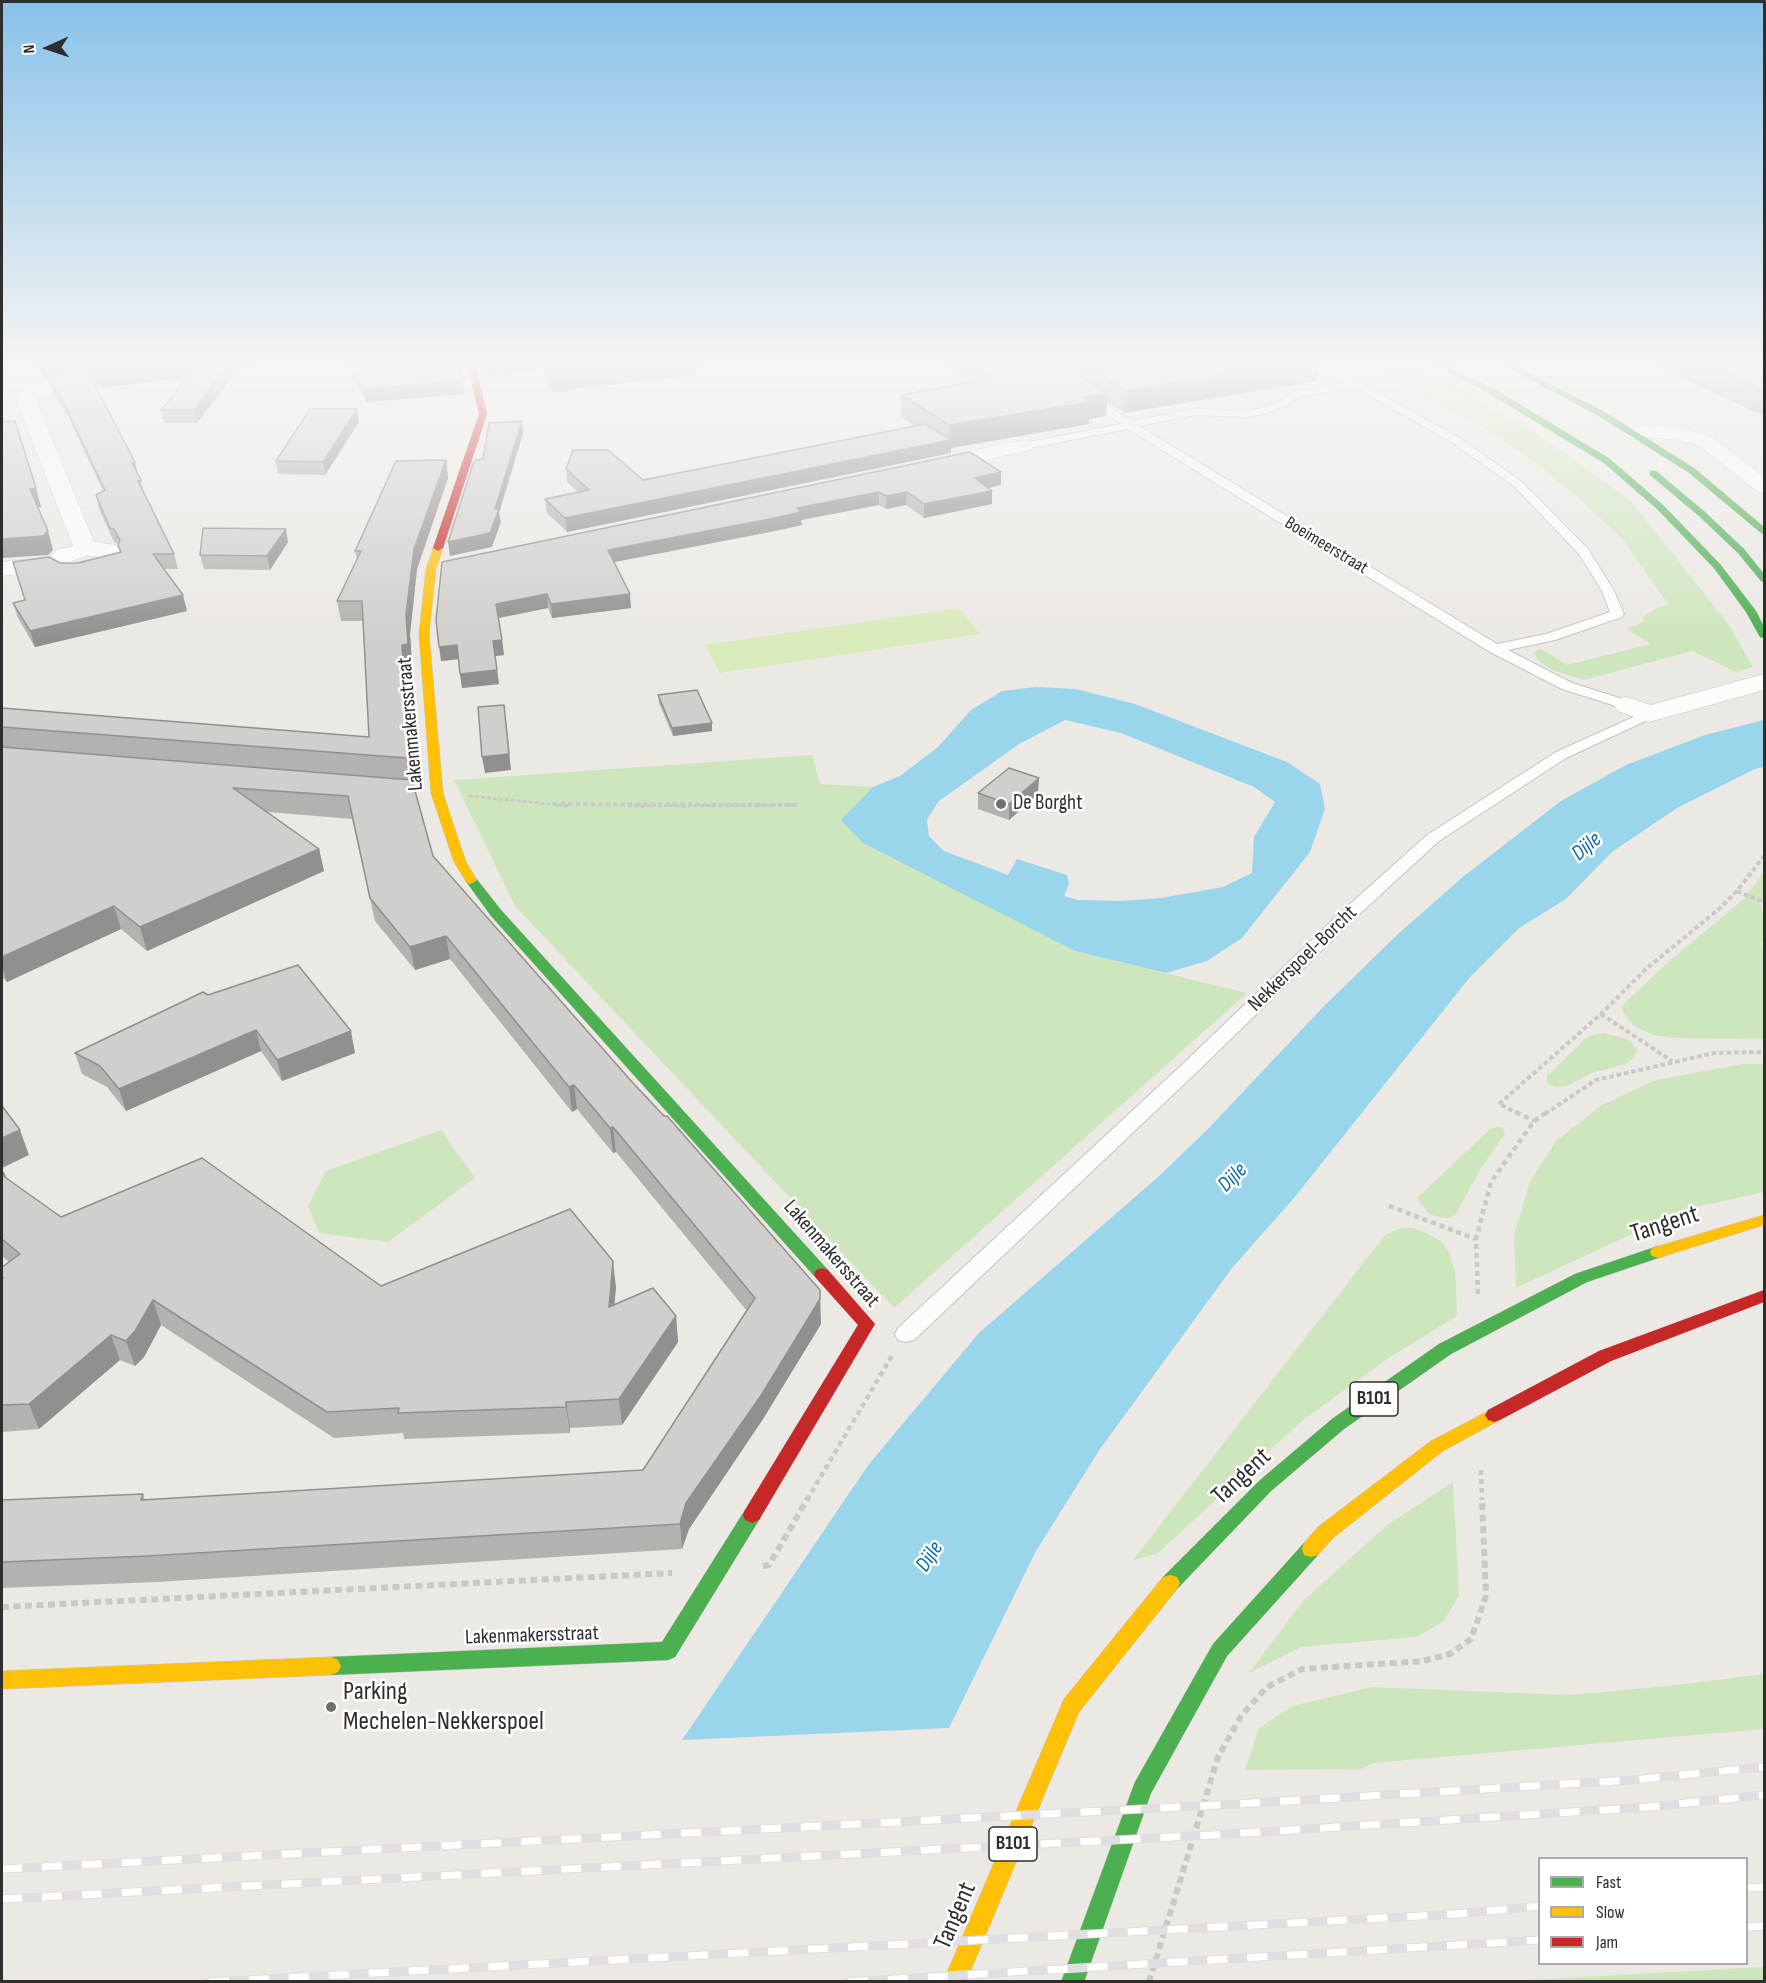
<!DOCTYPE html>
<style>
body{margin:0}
#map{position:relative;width:1766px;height:1983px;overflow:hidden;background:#ece8e4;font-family:"Sofia Sans Condensed",sans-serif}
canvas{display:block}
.frame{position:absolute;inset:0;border:3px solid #2e2e2e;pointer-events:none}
.legend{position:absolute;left:1538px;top:1857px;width:210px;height:108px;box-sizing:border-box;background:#fff;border:2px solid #ababab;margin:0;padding:8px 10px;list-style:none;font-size:18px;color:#2e2e2e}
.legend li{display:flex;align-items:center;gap:12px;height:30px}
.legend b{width:30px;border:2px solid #ababab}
.north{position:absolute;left:18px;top:18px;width:60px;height:60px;-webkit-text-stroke:4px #fff;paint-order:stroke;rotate:267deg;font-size:16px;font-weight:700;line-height:24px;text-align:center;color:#2e2e2e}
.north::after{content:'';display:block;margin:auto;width:21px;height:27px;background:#2e2e2e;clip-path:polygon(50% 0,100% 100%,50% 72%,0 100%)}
</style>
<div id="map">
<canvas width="1766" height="1983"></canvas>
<div class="frame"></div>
<ul class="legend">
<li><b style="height:8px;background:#4caf50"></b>Fast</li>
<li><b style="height:8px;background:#ffc107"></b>Slow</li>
<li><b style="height:8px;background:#c62828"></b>Jam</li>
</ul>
<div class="north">N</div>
</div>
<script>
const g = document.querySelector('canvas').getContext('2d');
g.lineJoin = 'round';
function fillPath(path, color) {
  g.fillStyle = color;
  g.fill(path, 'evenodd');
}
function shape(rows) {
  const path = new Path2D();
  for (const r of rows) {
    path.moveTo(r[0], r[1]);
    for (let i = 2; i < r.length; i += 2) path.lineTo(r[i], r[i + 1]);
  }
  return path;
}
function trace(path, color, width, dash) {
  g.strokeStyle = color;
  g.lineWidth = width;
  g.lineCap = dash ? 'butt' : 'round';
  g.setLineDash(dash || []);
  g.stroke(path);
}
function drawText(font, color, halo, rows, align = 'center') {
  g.font = font + ' "Sofia Sans Condensed",sans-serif';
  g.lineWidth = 5;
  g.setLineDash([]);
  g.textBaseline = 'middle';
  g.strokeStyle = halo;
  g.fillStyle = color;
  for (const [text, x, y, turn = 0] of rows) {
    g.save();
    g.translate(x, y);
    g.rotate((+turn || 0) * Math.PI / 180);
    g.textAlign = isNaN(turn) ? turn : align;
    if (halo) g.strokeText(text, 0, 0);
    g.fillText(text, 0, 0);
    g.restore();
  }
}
const green = shape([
 [1378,363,1412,364,1535,432,1631,501,1728,624,1753,667,1736,672,1693,651,1583,680,1550,669,1538,660,1534,652,1541,649,1567,665,1651,644,1625,628,1636,626,1643,621,1643,617,1657,608,1669,605,1623,540,1581,500,1537,464,1489,431,1380,371],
 [812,755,820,784,873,787,841,820,1074,951,1247,993,894,1308,515,906,454,780],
 [1764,871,1764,897,1760,903,1764,917,1764,942,1761,942,1764,952,1764,1039,1674,1038,1653,1035,1633,1025,1623,1012,1622,1006,1666,964,1746,897],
 [1605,1033,1629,1040,1637,1050,1634,1058,1625,1064,1592,1073,1567,1086,1556,1087,1547,1083,1547,1076,1585,1039,1592,1035],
 [1743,1064,1764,1064,1764,1192,1683,1210,1516,1288,1514,1235,1530,1182,1556,1141,1602,1105,1656,1080],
 [1498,1127,1503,1128,1505,1134,1481,1168,1456,1214,1450,1218,1442,1218,1429,1214,1417,1198,1490,1129],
 [441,1130,475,1178,388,1242,319,1233,308,1206,326,1171],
 [1401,1228,1413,1228,1426,1233,1441,1241,1450,1254,1455,1272,1457,1316,1390,1357,1303,1420,1157,1554,1133,1560,1385,1235],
 [1453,1482,1459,1596,1443,1622,1416,1637,1301,1647,1249,1673,1303,1601,1387,1525],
 [1764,1674,1764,1729,1373,1763,1361,1769,1245,1770,1259,1728,1292,1706,1372,1687,1568,1695,1669,1686],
 [1764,1967,1764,1981,1511,1981,1744,1968]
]);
const pitch = shape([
 [959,608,980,634,720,673,705,645]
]);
const water = shape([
 [1036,687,1076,689,1135,704,1287,762,1320,784,1325,809,1310,852,1242,938,1207,961,1166,973,1075,951,863,843,841,820,873,787,900,776,938,747,971,710,1002,691],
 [1065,720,1121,733,1254,787,1275,802,1254,837,1252,873,1223,887,1161,898,1120,901,1078,900,1064,896,1069,884,1067,875,1017,859,1008,875,944,851,929,836,927,819,939,801,1019,744],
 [1764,720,1764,767,1755,769,1677,808,1612,852,1566,899,1519,928,1470,977,1294,1198,1232,1268,1100,1449,1036,1551,949,1728,682,1740,869,1464,979,1333,1158,1177,1207,1130,1324,1006,1398,934,1464,876,1561,801,1626,765,1705,735]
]);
const pathFar3 = shape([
 [469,796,568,806],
 [628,806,797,805]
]);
const pathFar2 = shape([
 [553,804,797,805],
 [1737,891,1764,902],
 [1601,1014,1672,1061],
 [1519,1114,1499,1104,1601,1014,1646,969,1719,909,1737,891,1764,856],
 [1545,1114,1596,1080,1714,1053,1764,1052]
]);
const pathFar1 = shape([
 [1516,1112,1534,1121],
 [1389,1206,1476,1239],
 [1478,1294,1476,1239,1491,1182,1534,1121,1547,1112],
 [1481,1470,1482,1500],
 [807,1500,893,1354]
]);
const path = shape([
 [763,1566,769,1565,808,1498],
 [2,1607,672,1573],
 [1149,1982,1218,1757,1241,1716,1267,1687,1302,1669,1423,1661,1450,1654,1471,1639,1486,1596,1482,1498]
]);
const lane = shape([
 [1313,363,1325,363,1461,439,1522,482,1588,549,1614,591,1624,614,1622,617,1555,640,1508,650,1572,683,1632,702,1634,705,1632,708,1622,708,1562,689,1490,652,1128,429,1024,449,1018,446,1024,443,1121,424,1082,398,1082,394,1086,393,1132,421,1196,409,1246,411,1262,408,1278,402,1292,392,1346,383,1313,363],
 [1354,387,1453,443,1514,486,1579,554,1602,591,1610,612,1546,634,1497,644,1139,426,1196,415,1246,417,1264,414,1286,406,1299,397,1354,387],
 [1649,710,1654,711,1656,714,1654,717,1566,758,1439,841,1352,921,1200,1069,914,1340,906,1342,898,1340,895,1334,898,1328,1186,1061,1340,913,1427,835,1556,752,1649,710]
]);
const street = shape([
 [94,373,101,375,103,379,101,383,51,393,37,398,37,402,94,542,116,545,122,556,112,568,82,576,66,575,54,570,2,576,2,562,49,557,57,550,73,546,17,402,19,395,21,391,39,384,94,373],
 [87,556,98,556,81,562,71,561,87,556],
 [1648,425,1680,428,1712,437,1764,477,1764,493,1757,491,1698,445,1679,440,1648,437,1633,439,1626,437,1623,433,1626,429,1648,425],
 [1024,440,1031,442,1034,446,1031,450,932,471,925,469,922,465,925,461,932,459,1024,440],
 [1764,674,1764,690,1649,722,1618,711,1614,705,1618,699,1627,697,1651,705,1764,674]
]);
const fast = shape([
 [1431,363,1441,363,1496,390,1610,459,1663,505,1720,564,1756,611,1764,627,1764,638,1760,637,1746,612,1714,568,1657,509,1604,463,1490,394,1431,363],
 [1499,363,1509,363,1603,411,1694,468,1764,527,1764,534,1761,533,1688,472,1597,415,1499,363],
 [1650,471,1656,471,1705,512,1744,549,1764,574,1764,582,1761,581,1738,553,1699,516,1650,475,1650,471],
 [471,876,475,877,501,910,828,1270,830,1274,828,1278,822,1280,816,1278,491,916,465,880,471,876],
 [1658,1246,1664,1248,1666,1252,1664,1256,1587,1282,1451,1354,1344,1429,1271,1491,1177,1589,1170,1591,1163,1589,1160,1583,1163,1577,1259,1481,1332,1419,1439,1344,1575,1274,1658,1246],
 [752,1507,759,1510,761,1515,759,1520,675,1657,668,1660,331,1675,324,1672,321,1666,324,1660,331,1657,662,1642,745,1510,752,1507],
 [1311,1541,1318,1543,1320,1549,1318,1555,1227,1656,1151,1793,1084,1982,1061,1982,1135,1782,1213,1644,1304,1543,1311,1541]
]);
const slow = shape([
 [438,545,443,548,436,569,429,634,443,793,466,862,477,880,471,884,467,883,454,862,431,793,419,634,426,569,433,548,438,545],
 [1764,1215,1764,1225,1658,1258,1652,1256,1650,1252,1652,1248,1764,1215],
 [1494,1408,1500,1410,1503,1415,1500,1420,1443,1451,1333,1538,1318,1555,1311,1557,1304,1555,1302,1549,1304,1543,1319,1526,1431,1441,1494,1408],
 [1170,1575,1177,1577,1180,1583,1177,1589,1079,1712,966,1982,943,1982,1064,1699,1163,1577,1170,1575],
 [331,1657,338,1660,341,1666,338,1672,331,1675,2,1689,2,1671,331,1657]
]);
const jam = shape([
 [467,363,475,363,487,414,443,548,438,551,433,548,479,414,467,363],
 [822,1268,828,1270,875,1324,759,1520,752,1523,745,1520,743,1515,745,1510,858,1325,816,1278,814,1274,816,1270,822,1268],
 [1764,1290,1764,1302,1611,1361,1500,1420,1494,1422,1488,1420,1485,1415,1488,1410,1599,1351,1764,1290]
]);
const rail = shape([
 [2,1869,1237,1804,1631,1780,1764,1767],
 [1746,1888,1764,1887],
 [2,1899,1229,1834,1649,1807,1764,1795],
 [1746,1927,1764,1926],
 [209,1982,1457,1914,1540,1906],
 [848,1982,1540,1940]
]);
const wall = shape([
 [37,363,115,363,114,365,45,380],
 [157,363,280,363,239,368,197,423,164,423,161,410,188,377,96,388,141,480,144,493,174,554,178,569,164,569,187,611,35,647,18,618,13,603,25,600,60,563,78,563,120,552,118,544,114,542,99,509,96,495,103,491,72,425,70,419,53,394,49,381],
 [346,363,460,363,464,394,366,402],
 [482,363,696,363,697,374,552,392,542,369,486,377],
 [948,363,1318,363,1316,381,1124,413,1107,402,1106,416,1089,419,1089,424,951,448,951,453,567,532,547,513,545,499,579,493,567,482,566,469,643,480,914,426,901,417,901,395,968,382,948,367],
 [1650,363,1764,363,1764,416],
 [359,422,325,475,278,474,276,461],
 [446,460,448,478,417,569,410,634,412,665,406,665,410,752,415,776,411,780,266,768,412,780,433,856,821,1324,763,1419,689,1529,682,1549,157,1582,2,1588,2,1500,143,1494,145,1500,643,1470,747,1311,616,1152,613,1153,577,1109,572,1112,450,959,415,970,375,921,352,819,268,812,319,849,324,871,147,951,121,929,7,982,2,977,2,708,369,737,363,621,341,621,337,601,357,560,355,551],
 [1001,472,1001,485,989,488,992,491,992,504,924,518,906,505,886,509,879,505,801,520,802,525,775,531,614,562,631,608,552,618,548,608,499,618,504,655,495,656,499,684,462,688,459,659,441,661,442,562],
 [288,542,270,570,204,569,200,555],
 [658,695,712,731,673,736,659,703],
 [978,793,1038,794,1009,820,978,809],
 [208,995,355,1053,282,1081,261,1051,126,1111,107,1087,82,1074,75,1053],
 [2,1169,4,1172,7,1179,61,1217,381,1286,616,1287,614,1305,676,1316,678,1342,622,1425,570,1428,570,1433,404,1439,403,1433,334,1438,161,1325,144,1357,135,1366,120,1360,39,1429,2,1432,2,1267,9,1262,2,1256]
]);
const shadedWall = shape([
 [63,363,115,363,114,365,45,380,42,368],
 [194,363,200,363,203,375,93,389,90,376],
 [230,363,280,363,239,368,197,423,194,410],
 [460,363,464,394,366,402,363,389],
 [497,363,541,363,542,369,486,377,484,365],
 [645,363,696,363,697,374,552,392,550,375],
 [1294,363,1318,363,1316,381,1124,413,1126,391],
 [1107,394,1106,416,1089,419,1089,424,951,448,951,453,567,532,565,518,948,441,949,425,1084,397],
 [357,409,359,422,325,475,323,462],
 [522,421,523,434,499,513,501,522,492,547,450,556,448,542,495,509],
 [446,460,448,478,417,569,410,634,412,665,406,665,411,755,407,733,402,645,414,549],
 [135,462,138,476,132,463],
 [1001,472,1001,485,974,491,975,478],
 [36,488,41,507,36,507,30,489],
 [992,491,992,504,924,518,924,504],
 [879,492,879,505,801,520,802,525,775,531,609,563,608,550,797,508],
 [907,492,906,505,886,509,886,496],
 [286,529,288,542,270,570,267,556],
 [48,531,53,550,48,555,2,558,2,539],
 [547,594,548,608,498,618,496,604],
 [630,594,631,608,552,618,551,604],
 [183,595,187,611,35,647,30,631],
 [502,640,504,655,495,656,493,641],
 [457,645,459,659,441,661,439,647],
 [497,670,499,684,462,688,460,674],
 [506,720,511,770,485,773,482,757],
 [712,723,712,731,673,736,672,728],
 [411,755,415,776,411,780,407,758],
 [1039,778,1038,794,1009,820,1009,804],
 [319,849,324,871,147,951,140,927],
 [114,906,121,929,7,982,2,967,2,957],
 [446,936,450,959,415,970,410,947],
 [256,1030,261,1051,126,1111,119,1089],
 [351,1031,355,1053,282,1081,277,1060],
 [574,1085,577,1109,572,1112,569,1087],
 [613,1127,616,1152,613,1153,610,1128],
 [20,1130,29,1155,2,1168,2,1138],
 [4,1172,14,1197,2,1178,2,1174],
 [613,1261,616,1287,612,1332,609,1307],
 [820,1290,821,1324,763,1419,689,1529,682,1549,680,1524,686,1503],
 [153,1300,161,1325,144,1357,135,1366,126,1341],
 [676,1316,678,1342,622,1425,619,1399],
 [111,1335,120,1360,39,1429,29,1404],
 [566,1402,570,1428,570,1433,566,1407]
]);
const building = shape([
 [39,363,63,363,42,368,39,363],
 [157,363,194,363,90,376,135,462,132,463,141,480,138,481,174,554,153,554,183,595,30,631,13,603,25,600,13,562,49,557,60,563,78,563,121,552,118,545,120,540,114,529,110,528,96,495,105,490,68,412,70,412,49,381,133,364,157,363],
 [199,363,230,363,194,410,161,410,199,363],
 [350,363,460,363,462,381,363,389,350,363],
 [484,363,497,363,484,365,484,363],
 [545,363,645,363,550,375,545,363],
 [973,363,1061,363,1107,394,1084,397,1090,402,949,425,901,395,993,378,973,363],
 [1083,363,1294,363,1126,391,1083,363],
 [1702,363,1764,363,1764,391,1702,363],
 [310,409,357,409,323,462,276,461,310,409],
 [2,418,5,422,15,421,36,488,30,489,48,531,43,536,2,539,2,418],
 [522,421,495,509,499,509,490,533,448,542,473,464,476,460,483,459,489,423,522,421],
 [925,424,951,440,565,518,545,499,589,490,566,469,573,450,608,450,643,480,925,424],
 [970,452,1001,472,975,478,992,491,924,504,907,492,886,496,879,492,797,508,801,512,775,518,608,550,630,594,551,604,547,594,496,604,502,640,493,641,497,670,460,674,457,645,439,647,436,620,442,562,970,452],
 [446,460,414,549,406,614,408,644,402,645,407,733,411,755,407,758,2,727,2,708,369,737,362,601,337,601,361,551,355,551,396,461,446,460],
 [203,528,286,529,267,556,200,555,203,528],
 [697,690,712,723,672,728,658,695,697,690],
 [504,705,509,754,482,757,478,707,504,705],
 [2,747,412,780,433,856,633,1083,664,1116,667,1116,820,1290,820,1299,762,1394,686,1503,680,1524,147,1556,2,1562,2,1500,143,1494,141,1500,643,1470,755,1298,613,1127,610,1128,574,1085,569,1087,446,936,410,947,370,898,348,796,233,788,319,849,140,927,114,906,2,957,2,747],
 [1009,768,1039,778,1009,804,978,793,1009,768],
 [298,965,351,1031,277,1060,256,1030,119,1089,100,1066,75,1053,203,992,208,995,298,965],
 [2,1106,20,1130,2,1138,2,1106],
 [202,1158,381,1286,570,1209,613,1261,609,1307,653,1288,676,1316,619,1399,566,1402,566,1407,398,1413,399,1408,327,1412,153,1300,135,1331,126,1341,111,1335,29,1404,2,1405,2,1279,3,1278,2,1276,2,1267,20,1254,2,1239,2,1175,61,1217,202,1158]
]);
const markers = [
 [1001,804,6,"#706f6e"],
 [331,1707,6,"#706f6e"]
];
const farStreetnames = [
 ["Boeimeerstraat",1326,546,31]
];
const shields = [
 [1374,1399,48],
 [1013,1844,48]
];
const shieldNames = [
 ["B101",1374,1399],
 ["B101",1013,1844]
];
const streetNames = [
 ["Lakenmakersstraat",411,724,-95],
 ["Nekkerspoel-Borcht",1303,959,-44],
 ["Lakenmakersstraat",831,1254,49],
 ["Lakenmakersstraat",532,1636,-2]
];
const poiNames = [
 ["De Borght",1013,804]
];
const waterNames = [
 ["Dijle",1587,847,-40],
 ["Dijle",1233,1178,-45],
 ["Dijle",930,1557,-57]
];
const nearStreetnames = [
 ["Tangent",1665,1225,-18],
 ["Tangent",1242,1477,-43],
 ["Tangent",956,1916,-67]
];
const nearPoinames = [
 ["Parking",343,1692],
 ["Mechelen-Nekkerspoel",343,1722]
];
fillPath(green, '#cee6be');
fillPath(pitch, '#d9eabb');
fillPath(water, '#99d6ec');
trace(lane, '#c5c4c5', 2);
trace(street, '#c5c4c5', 1);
trace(fast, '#c5c4c5', 1);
trace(slow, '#c5c4c5', 1);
trace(jam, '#c5c4c5', 1);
trace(pathFar3, '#c9c9c8', 3, [4, 2]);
trace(pathFar2, '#c9c9c8', 4, [4.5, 3]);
trace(pathFar1, '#c9c9c8', 4.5, [5, 4]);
trace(path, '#c9c9c8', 6, [7, 4.5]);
fillPath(lane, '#fcfcfb');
fillPath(street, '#fcfcfb');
fillPath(fast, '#4caf50');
fillPath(slow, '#ffc107');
fillPath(jam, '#c62828');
trace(rail, '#dfdfe1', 9);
trace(rail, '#fff', 7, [20]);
fillPath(wall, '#b4b1af');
fillPath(shadedWall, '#92908e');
fillPath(building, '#d1cecb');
trace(building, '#92908e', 1.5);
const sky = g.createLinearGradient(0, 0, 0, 641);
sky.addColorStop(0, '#88c2ea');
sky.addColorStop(0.57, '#f6f5f3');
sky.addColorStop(1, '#f6f5f300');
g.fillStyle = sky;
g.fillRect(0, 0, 1766, 641);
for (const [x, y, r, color] of markers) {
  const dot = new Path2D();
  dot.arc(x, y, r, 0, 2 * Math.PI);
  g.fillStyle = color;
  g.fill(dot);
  trace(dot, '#fff', 2);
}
drawText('18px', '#2e2e2e', '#fff', farStreetnames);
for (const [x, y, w] of shields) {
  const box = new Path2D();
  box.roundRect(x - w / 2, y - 17, w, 34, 4.5);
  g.fillStyle = '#fff';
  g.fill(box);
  trace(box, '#2e2e2e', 1.5);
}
drawText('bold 20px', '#2e2e2e', null, shieldNames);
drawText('21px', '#2e2e2e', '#fff', streetNames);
drawText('21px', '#2e2e2e', '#fff', poiNames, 'left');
drawText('italic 22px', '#0d6fa3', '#fff', waterNames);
drawText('26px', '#2e2e2e', '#fff', nearStreetnames);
drawText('26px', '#2e2e2e', '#fff', nearPoinames, 'left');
</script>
